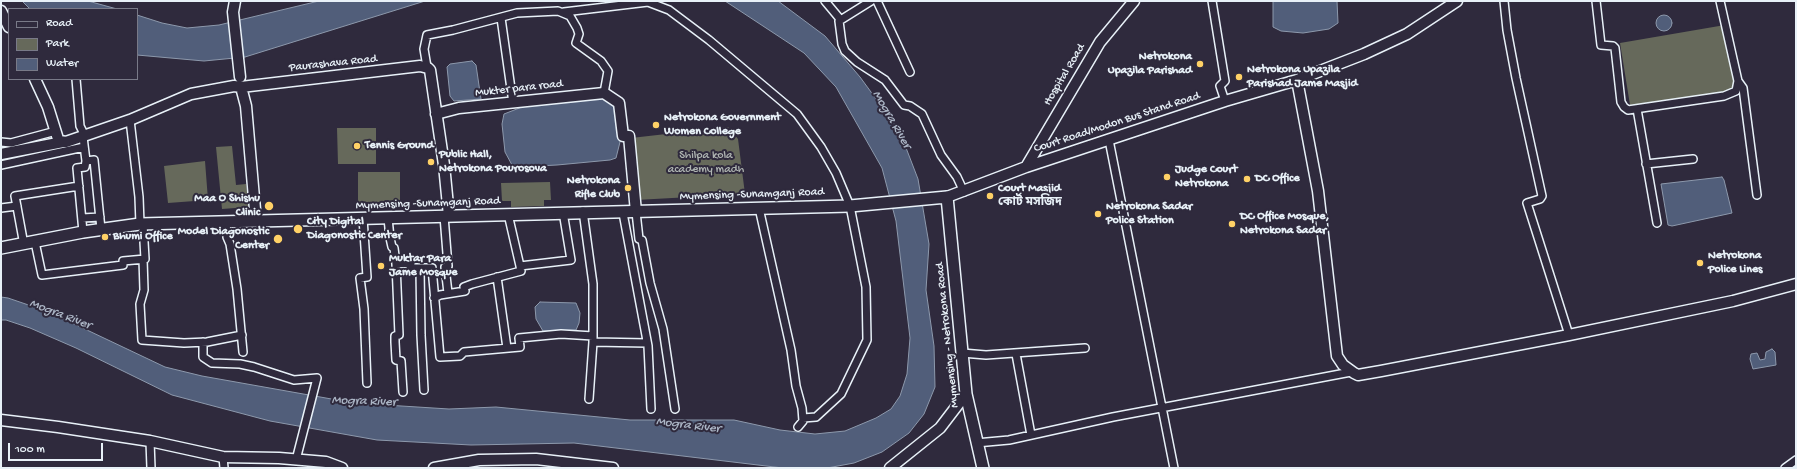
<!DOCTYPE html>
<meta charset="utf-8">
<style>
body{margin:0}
#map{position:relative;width:1797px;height:469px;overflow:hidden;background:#2f2a3d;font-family:"Gochi Hand",sans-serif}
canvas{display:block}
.frame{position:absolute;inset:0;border:2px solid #e8f1f8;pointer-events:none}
.legend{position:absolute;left:8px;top:8px;width:130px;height:72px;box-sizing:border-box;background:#2f2a3d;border:1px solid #797a88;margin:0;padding:5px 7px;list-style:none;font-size:12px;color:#e8f1f8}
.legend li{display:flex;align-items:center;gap:8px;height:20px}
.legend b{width:20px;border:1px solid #797a88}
.scale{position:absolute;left:8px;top:443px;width:95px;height:18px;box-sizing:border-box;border:2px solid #e8f1f8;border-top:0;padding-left:5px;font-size:12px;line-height:14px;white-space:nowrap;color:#e8f1f8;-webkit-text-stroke:3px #2f2a3d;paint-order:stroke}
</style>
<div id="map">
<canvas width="1797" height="469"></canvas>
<div class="frame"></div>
<ul class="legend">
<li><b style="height:5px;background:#2f2a3d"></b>Road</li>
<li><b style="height:11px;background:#66695b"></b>Park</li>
<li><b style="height:11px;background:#515e7a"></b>Water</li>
</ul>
<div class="scale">100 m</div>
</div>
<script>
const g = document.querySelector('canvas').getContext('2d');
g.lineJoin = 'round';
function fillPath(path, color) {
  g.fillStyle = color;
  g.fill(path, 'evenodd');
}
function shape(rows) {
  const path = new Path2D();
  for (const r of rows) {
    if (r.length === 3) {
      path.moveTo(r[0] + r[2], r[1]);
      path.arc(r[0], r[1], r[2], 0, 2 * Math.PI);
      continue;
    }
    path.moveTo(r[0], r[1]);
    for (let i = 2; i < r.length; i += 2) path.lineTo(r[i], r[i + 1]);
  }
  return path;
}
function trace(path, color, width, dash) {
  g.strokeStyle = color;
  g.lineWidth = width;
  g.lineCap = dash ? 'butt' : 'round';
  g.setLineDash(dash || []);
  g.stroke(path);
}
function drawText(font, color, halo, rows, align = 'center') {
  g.font = font + ' "Gochi Hand","Noto Sans Bengali",sans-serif';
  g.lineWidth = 4;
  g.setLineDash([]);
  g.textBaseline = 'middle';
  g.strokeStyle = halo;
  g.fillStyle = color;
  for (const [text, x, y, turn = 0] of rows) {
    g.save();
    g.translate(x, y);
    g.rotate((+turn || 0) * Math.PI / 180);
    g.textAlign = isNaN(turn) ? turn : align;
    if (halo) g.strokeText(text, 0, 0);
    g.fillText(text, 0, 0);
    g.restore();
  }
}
const green = shape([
 [1725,25,1735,80,1733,88,1726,93,1630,105,1620,43],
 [728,127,738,139,745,194,636,200,631,138],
 [337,128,376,128,376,164,338,164],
 [232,146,236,185,246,184,249,207,222,209,216,147],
 [205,161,208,200,168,203,164,166],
 [358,172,400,172,400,202,358,202],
 [550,182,551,200,544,200,544,206,511,207,511,201,502,201,501,183]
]);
const water = shape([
 [22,1,88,1,117,9,30,9,22,1],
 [319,1,425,1,245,57,204,61,137,55,137,15,162,23,187,28,219,25,319,1],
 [725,1,778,1,825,36,860,77,893,122,903,140,918,179,929,244,926,290,934,346,935,387,924,414,909,433,882,452,854,463,827,468,783,468,574,443,471,445,377,440,270,421,172,395,76,348,30,328,6,320,1,320,1,297,8,298,49,312,165,367,202,376,354,403,449,409,496,407,630,420,734,420,780,430,815,434,845,431,876,418,891,409,900,396,907,374,910,338,896,221,882,168,836,87,804,53,725,1],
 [1273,1,1337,1,1338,23,1329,29,1303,33,1281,31,1273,27,1273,1],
 [1664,23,8],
 [472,61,476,65,481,99,454,101,450,96,447,67,450,64,472,61],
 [593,97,602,97,613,101,620,122,620,142,616,158,610,160,557,165,519,167,512,165,505,152,502,124,504,114,522,107,593,97],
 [1722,177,1724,180,1732,213,1672,226,1668,225,1661,184,1722,177],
 [540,302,576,303,580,313,579,323,576,330,543,331,536,319,535,307,540,302],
 [1772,349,1775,352,1776,365,1753,369,1750,359,1751,354,1757,353,1760,360,1765,359,1766,352,1772,349]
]);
const street = shape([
 [825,1,840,19],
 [871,1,839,21,842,44,845,51,857,62,885,80,904,105,910,106,922,114,941,155,957,177,964,192],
 [877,1,910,72],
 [1212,1,1225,81,1220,86,1225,101],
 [1504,1,1507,30,1516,78,1542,196,1540,199,1527,203,1569,335],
 [1596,1,1601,45,1613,46,1615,48,1621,102,1624,107,1628,110,1724,96,1736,91,1738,81,1720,1],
 [564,12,648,2,669,10,709,40,797,114,821,147,836,173,850,206,866,287,867,340,841,394,816,417,803,418],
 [501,18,513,103],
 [427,67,424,49,427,35,453,30,517,13,558,11,570,16,577,28,579,34,576,43,601,61,608,71,604,93],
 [76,79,80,126,85,136],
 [1738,81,1743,88,1757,195],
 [1637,109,1657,223],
 [130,120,139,197,140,224],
 [83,137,86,161,94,160,101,229],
 [1109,140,1174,468],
 [1,142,11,143,56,131],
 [1646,164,1693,159],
 [1,165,84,147],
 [1,208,17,206],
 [759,208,791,350,796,386,802,408,803,421,798,427],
 [636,212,639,239,642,240,650,283,663,329,675,409],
 [623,213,648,346,651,409],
 [508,214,520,266],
 [444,216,448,266,445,267,448,293],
 [82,218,100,217],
 [363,218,367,277,360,278,364,309,367,383],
 [388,218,390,238,392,247,394,248,396,264,411,263,410,268,432,268,440,357,460,356,464,352,520,347,519,338,561,334,593,336,593,284,583,211],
 [226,221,227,237,230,244,237,289,243,352],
 [83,232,77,168,85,167,86,161],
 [35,242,42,275,123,265,123,261,145,259,143,224],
 [24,245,15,196,79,186],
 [143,259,144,290,140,304,142,340,184,343,207,342,242,335],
 [396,264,399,335,395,336,395,342,396,360,401,361,403,392],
 [420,269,421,335,424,390],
 [497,277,507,348],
 [434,298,440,295,465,291,464,287,472,284,521,271,520,266,571,260,563,212],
 [593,336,593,342,647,343],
 [203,342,203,357,212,363,240,364,254,367,294,380,317,378,296,460],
 [962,353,986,355,1085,348],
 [1016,354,1031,435],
 [589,399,593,342],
 [150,441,151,468],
 [976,443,1009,440,1113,417,1351,372],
 [223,457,224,468],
 [1785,468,1796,460]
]);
const secondary = shape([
 [235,1,233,12,240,77],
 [1,11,9,27],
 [35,79,48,107,58,139,60,141,66,142,130,120,191,94,234,86,241,87,246,106,256,221],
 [1297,80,1318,191,1337,356,1343,365,1354,373,1358,375,1381,371,1569,335,1733,301,1796,284],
 [241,87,420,66,428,68,430,70,444,165,449,216],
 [436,114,459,108,604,93,619,103,623,136,629,136,636,212],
 [1,154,63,142],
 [1026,167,1100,42,1134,1],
 [947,197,1026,167,1225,101,1297,80,1364,54,1407,34,1457,1],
 [1,420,58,427,150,441,223,457,279,458,326,462,342,468],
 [434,468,479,460,536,459,613,468],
 [890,468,940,428,966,394]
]);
const primary = shape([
 [1,248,83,232,140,224,850,206,947,197,966,394,983,468]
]);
const markers = [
 [1200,64,4,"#ffd166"],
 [1239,77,4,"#ffd166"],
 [656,125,4,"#ffd166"],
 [357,146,4,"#ffd166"],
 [431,162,4,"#ffd166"],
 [1167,177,4,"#ffd166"],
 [1247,179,4,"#ffd166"],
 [628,188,4,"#ffd166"],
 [990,196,4,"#ffd166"],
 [269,206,5,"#ffd166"],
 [1098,214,4,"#ffd166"],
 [1232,224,4,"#ffd166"],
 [298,229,5,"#ffd166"],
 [105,237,4,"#ffd166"],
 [278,239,5,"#ffd166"],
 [1700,263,4,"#ffd166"],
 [381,266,4,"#ffd166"]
];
const poiNames = [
 ["Netrokona",1192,57,"right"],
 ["Upazila Parishad",1192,71,"right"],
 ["Netrokona Upazila",1247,70],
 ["Parishad Jame Masjid",1247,84],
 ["Netrokona Government",664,118],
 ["Women College",664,132],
 ["Tennis Ground",365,146],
 ["Public Hall,",439,155],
 ["Netrokona Pourosova",439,169],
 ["Judge Court",1175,170],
 ["Netrokona",1175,184],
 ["DC Office",1255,179],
 ["Netrokona",620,181,"right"],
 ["Rifle Club",620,195,"right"],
 ["Court Masjid",998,189],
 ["কোর্ট মসজিদ",998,203],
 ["Maa O Shishu",260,199,"right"],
 ["Clinic",260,213,"right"],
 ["Netrokona Sadar",1106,207],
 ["Police Station",1106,221],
 ["DC Office Mosque,",1240,217],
 ["Netrokona Sadar",1240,231],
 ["City Digital",307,222],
 ["Diagonostic Center",307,236],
 ["Model Diagonostic",269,232,"right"],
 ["Center",269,246,"right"],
 ["Bhumi Office",113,237],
 ["Netrokona",1708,256],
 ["Police Lines",1708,270],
 ["Muktar Para",389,259],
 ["Jame Mosque",389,273]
];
const streetNames = [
 ["Paurashava Road",333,64,-6],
 ["Hospital Road",1065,75,-59],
 ["Mukter para road",519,89,-6],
 ["Court Road/Modon Bus Stand Road",1117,123,-18],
 ["Mymensing -Sunamganj Road",752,195,-2],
 ["Mymensing -Sunamganj Road",428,204,-2],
 ["Mymensing - Netrokona Road",948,335,-96]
];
const parkNames = [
 ["Shilpa kola",706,156],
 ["academy madh",706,170]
];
const waterNames = [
 ["Mogra River",891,120,60],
 ["Mogra River",60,315,21],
 ["Mogra River",364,402,2],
 ["Mogra River",688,426,7]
];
fillPath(green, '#66695b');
fillPath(water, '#515e7a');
trace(water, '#8d99ac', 1);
trace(street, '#e8f1f8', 10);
trace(secondary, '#e8f1f8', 13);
trace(primary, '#e8f1f8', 14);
trace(street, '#2f2a3d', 7);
trace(secondary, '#2f2a3d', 10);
trace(primary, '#2f2a3d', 11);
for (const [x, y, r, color] of markers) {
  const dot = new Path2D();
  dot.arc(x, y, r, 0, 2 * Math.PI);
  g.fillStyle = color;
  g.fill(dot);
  trace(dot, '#2f2a3d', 1.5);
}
drawText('bold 12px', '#e8f1f8', '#2f2a3d', poiNames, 'left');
drawText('12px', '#e8f1f8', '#2f2a3d', streetNames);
drawText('12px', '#aeb4b1', '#2f2a3d', parkNames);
drawText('italic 13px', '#acb6c6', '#2f2a3d', waterNames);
</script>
